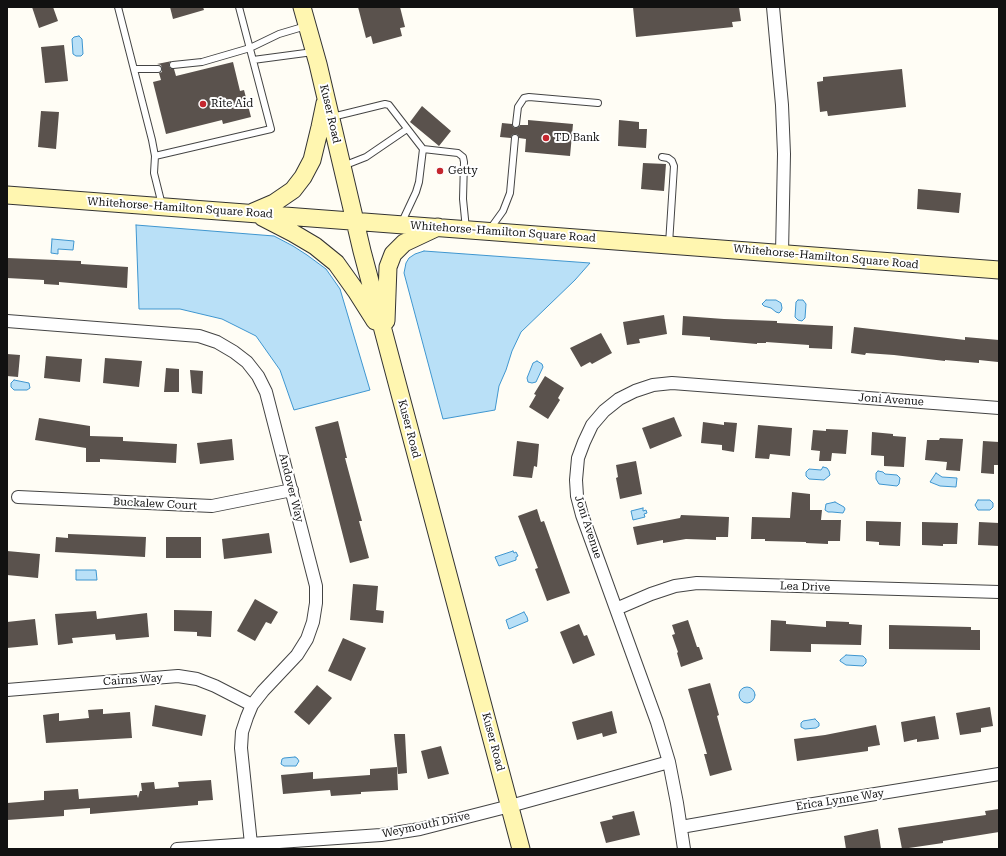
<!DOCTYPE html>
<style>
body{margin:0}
#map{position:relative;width:1006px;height:856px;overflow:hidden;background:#fffdf5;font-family:"Roboto Serif",serif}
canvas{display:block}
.frame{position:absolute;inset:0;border:8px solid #111;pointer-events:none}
</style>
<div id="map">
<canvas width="1006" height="856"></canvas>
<div class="frame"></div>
</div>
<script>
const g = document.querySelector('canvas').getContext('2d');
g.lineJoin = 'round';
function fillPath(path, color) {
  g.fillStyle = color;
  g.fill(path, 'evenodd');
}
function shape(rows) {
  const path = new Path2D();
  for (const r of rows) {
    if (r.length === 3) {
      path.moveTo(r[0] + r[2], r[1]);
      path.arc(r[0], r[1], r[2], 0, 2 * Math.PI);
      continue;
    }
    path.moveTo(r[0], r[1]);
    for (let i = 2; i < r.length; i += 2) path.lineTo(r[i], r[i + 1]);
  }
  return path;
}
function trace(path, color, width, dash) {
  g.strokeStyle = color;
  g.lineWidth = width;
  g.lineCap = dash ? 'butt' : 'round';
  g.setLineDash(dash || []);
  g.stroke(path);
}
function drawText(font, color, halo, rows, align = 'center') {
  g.font = font + ' "Roboto Serif",serif';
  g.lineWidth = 4;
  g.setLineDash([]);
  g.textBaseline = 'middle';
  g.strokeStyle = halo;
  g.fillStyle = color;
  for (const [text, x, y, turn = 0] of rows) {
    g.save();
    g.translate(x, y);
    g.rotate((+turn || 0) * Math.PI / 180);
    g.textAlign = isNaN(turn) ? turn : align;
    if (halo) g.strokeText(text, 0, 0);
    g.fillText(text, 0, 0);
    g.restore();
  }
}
const water = shape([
 [79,36,82,39,83,54,81,56,76,56,73,54,72,39,74,37,79,36],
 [136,225,274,236,293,246,307,255,326,269,340,289,370,390,294,410,280,370,256,336,222,319,180,309,139,309,136,225],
 [52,239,74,241,73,250,58,249,58,254,51,253,52,239],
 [424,251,590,263,575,280,521,332,512,351,506,370,499,386,495,410,443,419,404,273,406,263,409,258,415,254,424,251],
 [766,300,776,300,781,303,782,308,781,311,779,313,776,312,771,308,764,306,762,304,766,300],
 [798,300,803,300,806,304,805,318,802,321,798,320,795,317,796,302,798,300],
 [537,361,542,364,543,367,536,382,532,383,528,382,527,378,533,363,537,361],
 [14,380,29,383,30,388,27,390,14,390,11,387,11,383,14,380],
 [823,467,827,468,829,471,830,475,824,480,809,479,806,476,806,472,809,469,821,470,823,467],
 [878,471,883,472,885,474,897,475,900,478,899,484,897,486,879,484,876,479,876,473,878,471],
 [936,473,942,477,957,478,956,487,940,486,930,482,936,473],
 [978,500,990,500,993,503,993,507,990,510,978,510,975,505,978,500],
 [835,502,844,507,845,509,843,513,832,512,828,512,825,510,826,504,835,502],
 [643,508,643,511,646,510,647,513,644,514,645,517,633,520,631,511,643,508],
 [513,551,514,553,516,552,518,556,516,557,516,560,499,566,495,557,513,551],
 [76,570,96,570,97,580,76,580,76,570],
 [524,612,527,617,528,621,509,629,506,620,524,612],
 [846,655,863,656,866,659,866,663,863,666,846,665,840,661,840,660,846,655],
 [747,695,8],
 [815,719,819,723,819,726,816,728,805,729,801,727,801,723,803,721,815,719],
 [295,757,297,758,299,761,296,766,284,766,281,764,282,759,284,758,295,757]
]);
const building = shape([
 [32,7,53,7,58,21,39,28],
 [170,7,203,7,204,10,173,19],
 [358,7,400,7,405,27,400,28,402,36,373,44,371,36,366,38],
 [633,7,739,7,741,21,732,22,733,27,636,37],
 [64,45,68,81,45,83,41,47],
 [172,61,169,63,169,66,171,69,174,69,176,76,233,62,240,91,244,90,251,117,223,124,222,120,166,134,153,82,161,80,159,73,162,72,162,69,161,65,157,64],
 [902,69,906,107,828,116,827,111,820,112,817,82,823,81,823,77],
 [422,106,451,131,439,146,410,122],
 [41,111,59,112,56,149,38,147],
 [528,120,573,124,570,156,525,152,526,139,519,138,518,135,515,134,512,135,511,138,500,137,502,123,512,124,513,127,516,128,519,127,520,125,528,125],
 [619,120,639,122,639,129,647,129,646,148,618,146],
 [643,163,666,164,664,191,641,189],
 [918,189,961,193,959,213,917,209],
 [7,258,81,261,81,264,128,267,127,288,59,282,59,285,44,284,44,280,7,278],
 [664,315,667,334,639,339,640,343,627,345,623,322],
 [683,316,724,319,777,321,777,323,833,326,832,349,809,348,809,345,766,342,766,343,757,343,757,344,710,340,710,337,682,335],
 [854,327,965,340,965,337,999,340,998,362,979,360,979,363,945,360,945,361,894,355,866,353,865,355,851,353],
 [601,333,612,353,592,364,590,362,581,367,570,348],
 [7,354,20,355,18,377,7,376],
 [46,356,82,359,80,382,44,378],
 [105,358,142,361,139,387,103,383],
 [166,368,179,369,179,392,164,392],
 [190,370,203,371,202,394,192,393],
 [545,376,564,388,558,398,560,400,548,419,529,407,536,395,534,394],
 [674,417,682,436,650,449,642,428],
 [39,418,90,426,90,436,123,437,123,441,177,444,176,463,100,459,100,462,86,462,86,448,35,440],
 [338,421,347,458,345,458,362,521,359,521,369,558,350,563,315,427],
 [703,422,724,425,724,422,737,423,734,452,722,450,722,445,701,443],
 [758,425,792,428,790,456,770,454,769,459,755,458],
 [826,429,848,430,846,454,832,453,831,461,819,461,820,451,811,450,813,430,826,431],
 [872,432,893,434,893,436,906,437,904,467,884,466,884,456,871,455],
 [940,438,963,439,960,471,946,470,947,462,925,460,927,440,939,440],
 [232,439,234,460,200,464,197,443],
 [517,441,539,444,537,467,534,466,532,478,513,476],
 [983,441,999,442,999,465,994,465,994,474,981,473],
 [636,461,642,494,620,499,616,478,618,477,616,465],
 [792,492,810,494,810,510,822,510,821,520,841,520,840,541,828,541,828,544,806,543,806,542,765,541,765,539,751,539,752,517,790,518],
 [537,509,541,522,544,521,570,593,547,601,535,569,538,568,518,516],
 [681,515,729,517,728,537,716,537,716,540,686,539,663,543,663,540,637,545,633,527,680,518],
 [866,521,901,522,900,546,879,545,879,542,866,541],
 [922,522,958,523,957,544,943,544,943,546,922,545],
 [979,522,999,523,999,546,978,545],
 [269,533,272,553,224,559,222,539],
 [68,534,146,537,145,557,55,552,56,537,68,538],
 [166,537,201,537,201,558,166,558],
 [7,551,40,554,38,578,7,575],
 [353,584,378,586,376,610,384,611,383,623,350,620],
 [255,599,278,612,271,624,266,622,255,641,237,631],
 [174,610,212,611,211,637,197,636,197,632,174,631],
 [96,611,97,619,147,613,149,637,116,640,115,634,72,638,73,643,58,645,55,614],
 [35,619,38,645,7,648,7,622],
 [688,620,697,647,699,647,703,659,681,667,677,653,678,652,672,635,675,634,672,625],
 [771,620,786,621,786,624,826,627,826,621,849,622,849,624,862,625,861,645,811,644,811,652,770,651],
 [579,624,584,636,587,635,595,655,573,664,560,632],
 [889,625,971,627,971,630,980,630,980,650,889,649],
 [343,638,366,648,351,681,328,671],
 [710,683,719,715,717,716,732,770,710,776,704,754,707,754,688,689],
 [317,685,332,698,309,725,294,712],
 [155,705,206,715,202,736,152,726],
 [990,707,993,726,981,728,981,732,960,735,956,713],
 [103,709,103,714,130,712,132,738,46,743,43,715,59,713,59,721,89,718,88,710],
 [612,711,617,733,603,737,602,733,577,740,572,722],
 [935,716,939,739,917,742,917,739,904,742,901,722],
 [876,725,880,745,868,747,868,751,797,761,794,739,825,735],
 [394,734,405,734,407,773,398,774],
 [441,746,449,774,428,779,421,751],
 [397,767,398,790,361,792,361,794,331,796,330,790,283,794,281,775,313,772,313,779,370,775,370,769],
 [211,780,213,800,198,801,198,805,90,814,90,808,64,810,64,816,7,820,7,803,44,800,44,791,78,789,79,799,137,795,138,798,140,791,142,791,141,783,154,782,155,789,179,787,178,782],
 [999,809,999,832,943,841,943,843,902,849,898,828,986,815,985,811],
 [634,811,640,835,606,843,600,822,613,819,612,816],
 [878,829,881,849,846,849,844,836]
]);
const lane = shape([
 [118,7,152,140,155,156],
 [253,60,313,52],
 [173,65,202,62,250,48,279,34,306,26],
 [134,69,158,69],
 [332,117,385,104,389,105,423,149,419,182,416,192,401,224],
 [516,124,518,107,524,98,529,97,598,103],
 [423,149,458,153,463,157,464,162,463,199,466,229],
 [662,157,668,158,672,161,674,166,669,244],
 [343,166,366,157,407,129],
 [162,205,154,173,155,156,271,129,239,7],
 [490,229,503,211,510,193,515,138]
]);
const street = shape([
 [773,7,782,105,784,154,782,253],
 [7,321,199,336,217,342,234,352,247,362,258,376,266,392,316,586,316,603,313,622,307,639,297,655,263,691,252,705,247,717,242,732,241,748,251,844],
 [18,497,212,506,292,490],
 [616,609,651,594,675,586,697,583,999,592],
 [7,690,178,676,197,679,215,686,252,705],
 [681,827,795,807,999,774],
 [177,849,381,835,420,829,510,806,669,762],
 [684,849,677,803,669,762,657,722,582,515,577,496,576,480,578,458,584,442,592,425,604,411,619,399,635,391,653,385,672,383,999,408]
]);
const secondary = shape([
 [302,7,318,64,362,251,521,849],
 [7,195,999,270],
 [253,212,274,203,293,190,303,177,312,160,320,127,325,103],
 [262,217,293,233,315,246,336,263,356,291,375,321],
 [386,321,388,267,393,254,404,243,438,227]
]);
const markers = [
 [203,104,4,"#c4262e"],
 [546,138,4,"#c4262e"],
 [440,171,4,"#c4262e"]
];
const poiNames = [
 ["Rite Aid",211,104],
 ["TD Bank",554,138],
 ["Getty",448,171]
];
const streetNames = [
 ["Kuser Road",330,114,77],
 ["Whitehorse-Hamilton Square Road",180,208,4],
 ["Whitehorse-Hamilton Square Road",503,232,4],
 ["Whitehorse-Hamilton Square Road",826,257,5],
 ["Joni Avenue",891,400,4],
 ["Kuser Road",409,429,75],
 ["Andover Way",291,488,76],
 ["Buckalew Court",155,504,3],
 ["Joni Avenue",588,527,72],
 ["Lea Drive",805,587,2],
 ["Cairns Way",133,680,-4],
 ["Kuser Road",493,742,75],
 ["Erica Lynne Way",840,800,-9],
 ["Weymouth Drive",426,825,-12]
];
fillPath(water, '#b9e0f7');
trace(water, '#3f96cf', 1);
fillPath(building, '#5a524d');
trace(lane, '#444', 8);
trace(street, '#444', 14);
trace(secondary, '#333', 19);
trace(lane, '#fff', 6);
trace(street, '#fff', 12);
trace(secondary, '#fff6b0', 17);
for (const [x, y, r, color] of markers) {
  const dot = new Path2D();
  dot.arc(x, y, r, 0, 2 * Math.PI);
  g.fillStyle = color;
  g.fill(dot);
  trace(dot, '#fff', 1.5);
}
drawText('11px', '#111', '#fff', poiNames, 'left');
drawText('11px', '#111', '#fff', streetNames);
</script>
